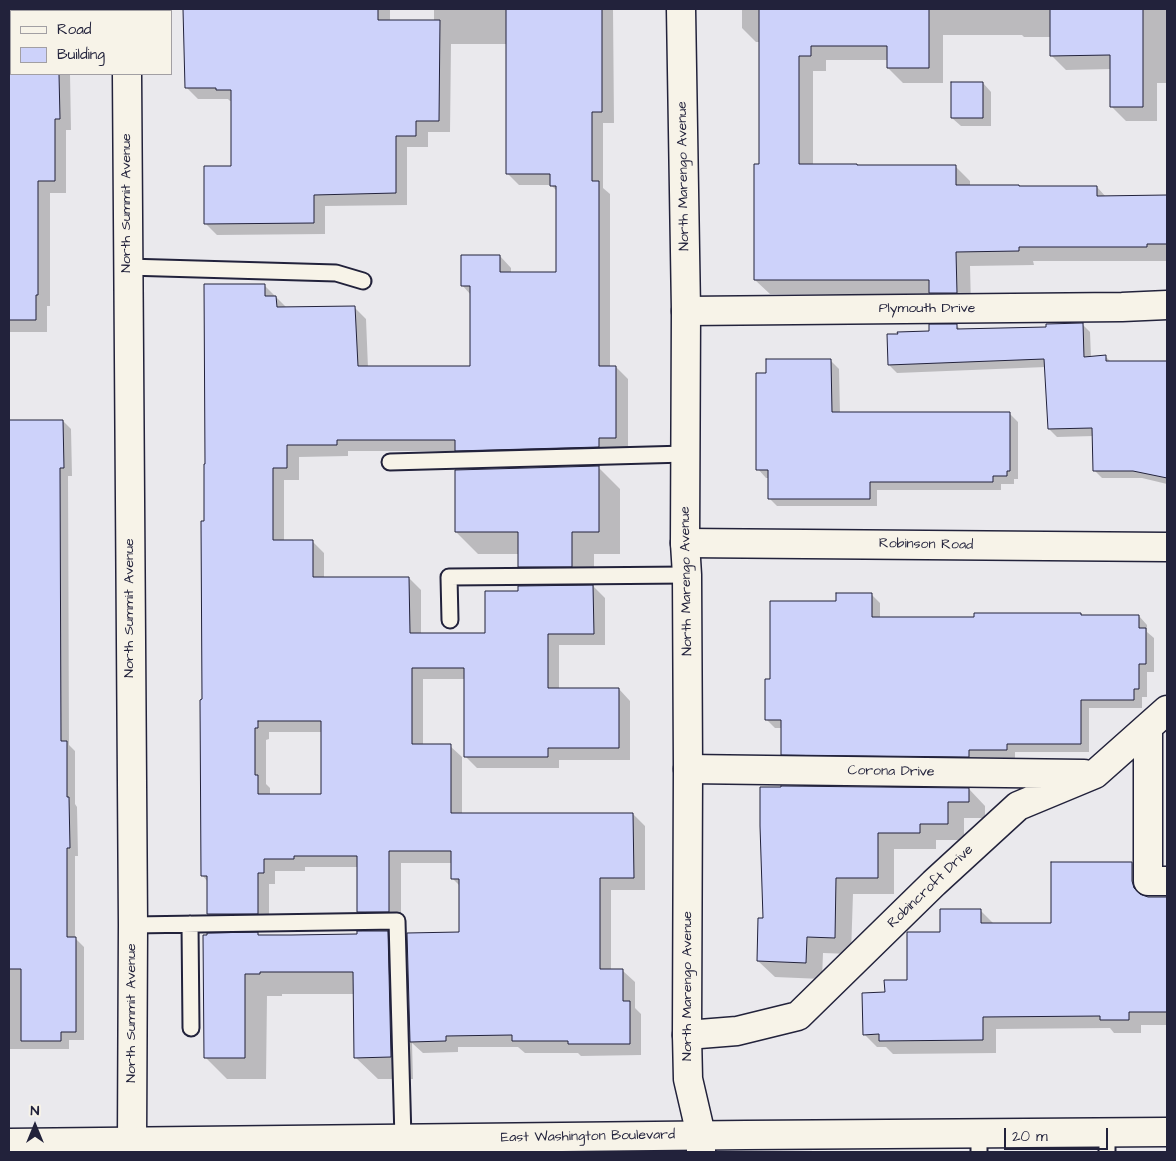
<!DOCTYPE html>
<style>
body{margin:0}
#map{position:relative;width:1176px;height:1161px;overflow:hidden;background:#eae9ed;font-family:"Architects Daughter",sans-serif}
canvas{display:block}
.frame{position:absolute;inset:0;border:10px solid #22223b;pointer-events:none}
.legend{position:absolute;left:10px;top:10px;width:162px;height:65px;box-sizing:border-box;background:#f7f3e8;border:1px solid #a29fa3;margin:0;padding:6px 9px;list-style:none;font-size:15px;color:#22223b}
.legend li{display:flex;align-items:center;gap:10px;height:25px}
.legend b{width:25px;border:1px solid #a29fa3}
.north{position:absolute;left:10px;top:1101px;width:50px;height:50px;-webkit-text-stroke:4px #f7f3e8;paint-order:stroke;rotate:0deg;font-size:14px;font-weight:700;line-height:20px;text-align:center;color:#22223b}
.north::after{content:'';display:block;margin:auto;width:18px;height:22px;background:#22223b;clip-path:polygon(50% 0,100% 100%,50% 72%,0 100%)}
.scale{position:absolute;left:1004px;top:1128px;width:104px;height:22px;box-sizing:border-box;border:2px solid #22223b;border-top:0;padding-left:6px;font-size:15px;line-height:18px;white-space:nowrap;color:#22223b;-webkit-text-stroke:4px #f7f3e8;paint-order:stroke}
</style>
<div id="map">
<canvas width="1176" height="1161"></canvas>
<div class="frame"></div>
<ul class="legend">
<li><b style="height:6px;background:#f7f3e8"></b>Road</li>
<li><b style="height:14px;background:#cdd2fa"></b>Building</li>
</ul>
<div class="north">N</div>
<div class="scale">20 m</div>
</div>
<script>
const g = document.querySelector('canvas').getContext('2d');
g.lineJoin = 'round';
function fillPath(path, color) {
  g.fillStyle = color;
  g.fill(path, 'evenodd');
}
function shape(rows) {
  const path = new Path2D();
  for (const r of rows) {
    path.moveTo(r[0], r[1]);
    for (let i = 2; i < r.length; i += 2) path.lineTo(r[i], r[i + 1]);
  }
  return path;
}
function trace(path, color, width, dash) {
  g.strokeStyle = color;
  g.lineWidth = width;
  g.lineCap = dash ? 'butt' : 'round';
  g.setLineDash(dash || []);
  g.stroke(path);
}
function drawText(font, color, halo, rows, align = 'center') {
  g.font = font + ' "Architects Daughter",sans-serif';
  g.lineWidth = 4.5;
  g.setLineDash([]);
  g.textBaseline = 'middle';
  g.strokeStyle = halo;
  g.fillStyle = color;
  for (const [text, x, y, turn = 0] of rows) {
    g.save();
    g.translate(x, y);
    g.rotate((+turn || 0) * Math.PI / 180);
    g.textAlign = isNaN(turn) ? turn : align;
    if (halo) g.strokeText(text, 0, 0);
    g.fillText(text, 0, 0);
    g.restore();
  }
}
const shadow = shape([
 [9,9,94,9,94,11,11,11,11,74,70,74,71,130,66,130,66,193,50,193,50,306,47,306,47,332,9,332],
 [185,9,390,9,390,21,434,21,434,9,613,9,614,123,603,123,603,188,610,194,610,367,616,367,628,379,628,449,468,462,457,451,348,451,348,456,299,457,299,480,284,480,284,541,312,541,324,553,324,578,409,578,421,590,421,634,486,634,519,593,539,587,519,567,519,554,478,554,456,532,598,467,620,489,620,554,594,554,594,587,605,598,605,645,559,645,559,689,619,689,630,701,630,760,559,760,559,768,477,768,465,756,465,679,423,679,423,746,450,746,462,757,462,814,633,814,645,826,645,890,611,890,611,971,623,971,635,982,635,1008,641,1014,641,1055,581,1056,578,1053,525,1053,518,1047,458,1047,458,1052,423,1053,412,1043,413,1079,378,1079,355,1057,355,994,282,994,282,996,267,996,266,1079,227,1079,205,1057,257,934,259,936,358,936,387,932,409,953,460,933,460,886,452,878,452,863,401,863,401,923,370,924,358,912,358,867,305,867,305,871,275,871,275,884,269,884,269,925,220,926,208,914,208,882,202,875,205,522,264,285,287,308,354,307,366,319,368,368,471,368,471,295,462,285,500,256,511,268,511,273,558,273,558,192,551,185,519,185,507,173,507,44,451,44,450,132,428,132,428,147,407,147,407,205,325,206,325,234,217,235,205,223,232,167,232,101,230,101,228,99,198,99,186,87],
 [269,732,322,732,322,795,270,795,270,788,266,784,266,740,269,739],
 [742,9,1167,9,1167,83,1157,83,1157,121,1126,121,1112,107,1112,69,1066,70,1051,55,1051,37,1024,37,1022,35,943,35,943,83,903,83,888,68,888,60,826,60,826,71,813,71,813,165,858,166,955,166,970,181,970,187,1097,187,1106,197,1167,196,1167,261,1033,261,1034,265,970,266,971,307,944,307,932,294,770,294,755,280,760,165,760,42,756,42,742,28],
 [983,83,991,92,991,126,961,126,952,118],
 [1082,324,1090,332,1091,358,1106,357,1111,362,1166,362,1166,331,1167,331,1167,484,1142,478,1102,478,1094,470,1094,436,1057,437,1049,429,1046,367,897,373,889,365,930,332,956,325,961,330,1047,328],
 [831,361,839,369,840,413,1009,413,1018,422,1018,479,1014,479,1014,484,1001,484,1001,490,877,490,877,506,777,506,769,498,769,478,766,478,758,469,767,374],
 [9,421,63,421,71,429,72,476,68,476,69,745,75,751,75,804,77,807,78,856,75,856,75,938,84,947,84,1040,69,1040,69,1049,9,1049],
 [871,594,880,603,880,618,975,618,1081,614,1083,616,1139,616,1147,625,1147,632,1154,638,1154,672,1147,672,1147,697,1142,697,1142,708,1089,708,1089,752,1015,752,1015,758,977,758,977,765,791,763,783,754,783,728,775,728,766,719,771,680,837,602],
 [1167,754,1167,775,1166,774,1166,756],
 [969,789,985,806,985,818,964,818,964,840,936,840,936,849,894,849,894,894,853,894,851,954,823,953,822,979,775,977,758,961,765,919,761,826],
 [1132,863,1145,876,1145,897,1167,898,1167,1025,1141,1025,1141,1033,1114,1033,1110,1028,996,1029,996,1053,893,1054,886,1047,877,1047,864,1034,886,993,908,981,942,933,980,910,993,923,993,924,1052,924]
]);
const building = shape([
 [183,9,378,9,378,20,440,20,439,121,416,121,416,136,396,136,396,193,314,195,314,223,204,224,204,166,231,166,231,90,216,90,216,88,185,88,183,9],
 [506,9,602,9,602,112,592,112,592,181,599,181,599,366,616,366,616,438,599,438,599,447,455,451,455,440,337,440,337,445,287,445,287,468,273,468,273,540,313,540,313,577,409,577,410,633,485,633,485,591,518,591,518,586,593,585,594,634,548,634,548,688,619,688,619,748,548,748,548,757,464,757,464,668,412,668,412,744,451,744,451,813,633,813,634,878,600,878,600,969,623,969,623,1001,630,1001,630,1044,568,1044,568,1041,512,1041,512,1035,446,1036,446,1041,410,1042,407,933,459,932,459,879,451,879,451,851,389,851,389,912,357,912,357,856,294,856,294,859,264,859,264,873,258,873,258,914,207,914,207,876,201,876,200,700,202,699,201,521,204,521,204,464,205,464,204,284,265,284,265,296,276,296,277,307,355,306,358,366,470,366,470,286,461,286,461,255,500,255,500,272,556,272,556,186,550,186,550,174,506,174,506,9],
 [258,721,321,721,321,794,258,794,258,775,255,775,255,728,258,728,258,721],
 [759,9,929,9,929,68,887,68,887,46,811,46,811,56,799,56,799,164,857,164,857,165,956,165,956,185,1019,185,1019,186,1097,186,1097,196,1167,195,1167,244,1147,244,1147,247,1019,247,1019,251,956,252,957,293,929,293,929,280,754,280,754,164,759,164,759,9],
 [1050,9,1143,9,1143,107,1110,107,1110,55,1050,56,1050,9],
 [9,74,59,74,60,119,55,119,55,181,38,181,38,295,36,295,36,320,9,320,9,74],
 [951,82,983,82,983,118,951,118,951,82],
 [1083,323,1084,357,1106,355,1106,361,1167,361,1167,478,1133,471,1093,471,1092,428,1048,429,1044,359,888,365,887,334,898,334,897,332,929,331,929,324,957,324,957,329,1046,327,1046,324,1083,323],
 [766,359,831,359,832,412,1010,412,1010,471,1007,471,1007,476,993,476,993,482,870,482,870,499,768,499,768,470,756,470,756,373,766,373,766,359],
 [9,420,63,420,64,468,60,468,61,741,67,741,67,797,69,797,70,848,67,848,67,937,76,937,76,1032,61,1032,61,1041,21,1041,21,969,9,969,9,420],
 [599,466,599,532,572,532,572,567,518,567,518,532,455,532,455,470,599,466],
 [836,593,872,593,872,617,974,617,974,613,1081,613,1081,615,1139,615,1139,628,1146,628,1146,664,1139,664,1139,689,1134,689,1134,700,1081,700,1081,744,1007,744,1007,750,969,750,969,757,781,755,781,720,765,720,765,679,770,679,770,601,836,601,836,593],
 [781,786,969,788,969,802,948,802,948,824,920,824,920,833,878,833,878,878,836,878,835,938,807,937,806,963,757,961,758,918,763,918,760,826,760,787,781,787,781,786],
 [1051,862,1132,862,1132,881,1134,888,1140,894,1148,897,1167,897,1167,1012,1129,1012,1129,1020,1100,1020,1100,1016,983,1017,983,1040,879,1041,879,1034,863,1035,862,993,885,992,884,980,907,980,907,932,940,932,940,909,981,909,981,923,1051,923,1051,862],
 [357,931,388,931,391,1057,354,1058,353,972,260,972,260,974,245,974,245,1058,204,1058,203,935,207,935,207,933,258,932,258,935,291,935,357,934,357,931]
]);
const service = shape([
 [127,267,336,273,363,281],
 [390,462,686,454],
 [450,620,449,577,687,575],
 [190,924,191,1028],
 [133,925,397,921,403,1139],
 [979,1133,979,1152],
 [1107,1133,1107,1152]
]);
const minor = shape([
 [126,9,126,11],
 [127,74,133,925,132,1142],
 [686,311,1122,307,1167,305],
 [685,543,1167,547],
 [1148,727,1148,881,1167,881],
 [688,769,1084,774],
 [687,1035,737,1031,798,1016,934,883,1018,806,1095,774,1167,710]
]);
const tertiary = shape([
 [681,9,686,311,685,543,687,575,688,769,687,1035,688,1079,701,1135,701,1152]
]);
const secondary = shape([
 [9,1143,746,1135,1167,1132]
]);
const streetNames = [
 ["North Marengo Avenue",684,176,-91],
 ["North Summit Avenue",127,203,-90],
 ["Plymouth Drive",927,309],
 ["Robinson Road",926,545,1],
 ["North Marengo Avenue",687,581,-91],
 ["North Summit Avenue",130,608,-90],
 ["Corona Drive",891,772,1],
 ["Robincroft Drive",931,887,-44],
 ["North Marengo Avenue",688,986,-90],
 ["North Summit Avenue",132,1013,-90],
 ["East Washington Boulevard",588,1137,-1]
];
fillPath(shadow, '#0003');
fillPath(building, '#cdd2fa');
trace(building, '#22223b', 1);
trace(service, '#22223b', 19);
trace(minor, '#22223b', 31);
trace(tertiary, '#22223b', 31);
trace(secondary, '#22223b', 31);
trace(service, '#f7f3e8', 15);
trace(minor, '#f7f3e8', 28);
trace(tertiary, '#f7f3e8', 28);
trace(secondary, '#f7f3e8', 28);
drawText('14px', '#22223b', '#f7f3e8', streetNames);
</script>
